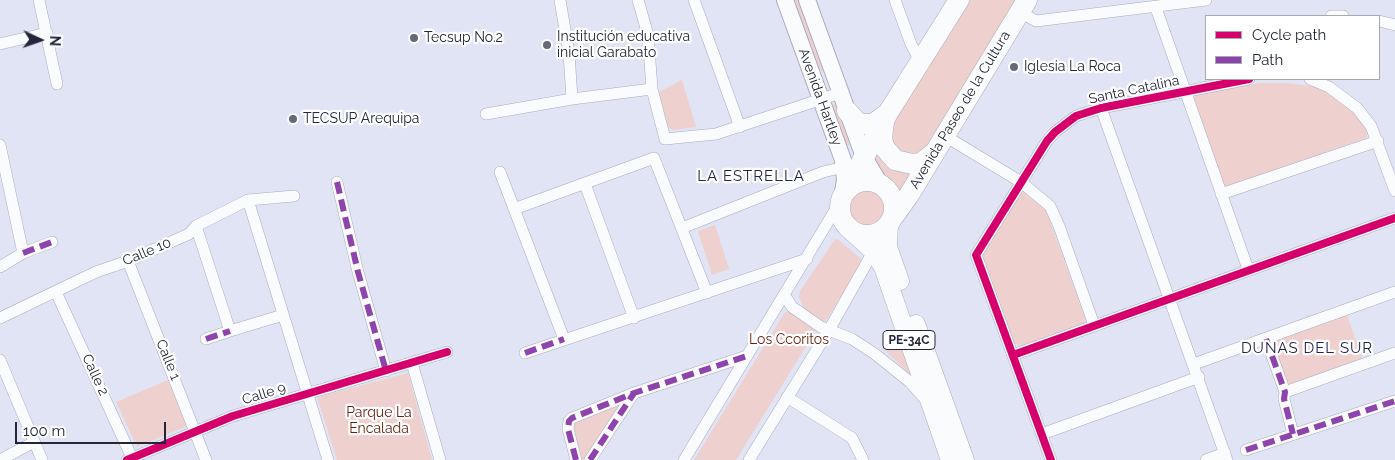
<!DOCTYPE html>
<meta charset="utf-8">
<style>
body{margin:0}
#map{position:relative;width:1395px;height:460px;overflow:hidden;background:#e0e4f4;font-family:Raleway,sans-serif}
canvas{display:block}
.legend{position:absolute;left:1205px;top:15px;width:175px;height:65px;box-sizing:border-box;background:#fff;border:1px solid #a7a9b0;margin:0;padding:6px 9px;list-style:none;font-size:15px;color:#232739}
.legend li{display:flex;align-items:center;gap:10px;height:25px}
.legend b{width:25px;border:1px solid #a7a9b0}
.north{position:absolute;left:15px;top:15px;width:50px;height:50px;-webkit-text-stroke:4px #fff;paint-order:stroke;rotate:93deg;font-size:14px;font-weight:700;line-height:20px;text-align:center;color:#232739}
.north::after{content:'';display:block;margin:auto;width:18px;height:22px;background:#232739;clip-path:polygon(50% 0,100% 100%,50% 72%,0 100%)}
.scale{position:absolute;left:15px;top:422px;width:151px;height:22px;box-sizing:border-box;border:2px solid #232739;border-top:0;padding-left:6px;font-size:15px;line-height:18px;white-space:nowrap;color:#232739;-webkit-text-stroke:4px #fff;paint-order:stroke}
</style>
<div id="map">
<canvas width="1395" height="460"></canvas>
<ul class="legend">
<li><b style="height:6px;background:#d6006c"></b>Cycle path</li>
<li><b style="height:6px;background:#8e44ad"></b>Path</li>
</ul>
<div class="north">N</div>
<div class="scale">100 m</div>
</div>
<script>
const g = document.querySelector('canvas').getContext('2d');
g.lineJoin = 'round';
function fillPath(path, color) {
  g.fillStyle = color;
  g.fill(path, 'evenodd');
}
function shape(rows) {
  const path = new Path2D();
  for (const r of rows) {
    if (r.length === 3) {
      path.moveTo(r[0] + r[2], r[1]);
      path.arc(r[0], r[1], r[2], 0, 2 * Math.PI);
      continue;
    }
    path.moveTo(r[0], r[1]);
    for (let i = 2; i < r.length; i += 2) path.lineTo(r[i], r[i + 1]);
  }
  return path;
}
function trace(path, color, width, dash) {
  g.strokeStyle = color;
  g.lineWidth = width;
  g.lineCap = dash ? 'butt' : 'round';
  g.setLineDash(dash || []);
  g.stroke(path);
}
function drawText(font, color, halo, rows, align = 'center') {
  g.font = font + ' Raleway,sans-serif';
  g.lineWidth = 4.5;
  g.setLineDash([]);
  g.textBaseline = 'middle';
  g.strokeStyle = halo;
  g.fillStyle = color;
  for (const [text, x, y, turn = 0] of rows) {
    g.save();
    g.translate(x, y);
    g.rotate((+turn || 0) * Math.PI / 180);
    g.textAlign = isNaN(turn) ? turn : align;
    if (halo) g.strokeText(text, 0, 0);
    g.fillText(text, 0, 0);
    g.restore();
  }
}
const green = shape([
 [791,0,802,0,827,69,817,72],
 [970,0,1017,0,929,148,921,156,898,154,889,133,892,124],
 [682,80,696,127,673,130,668,127,664,119,659,92],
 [1260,83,1286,83,1312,86,1332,95,1357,113,1369,133,1366,138,1229,186,1224,186,1194,98,1196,94],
 [838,102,853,143,844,147,830,108,832,105],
 [878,148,915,170,900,193,873,162],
 [867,208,19],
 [1025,191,1045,208,1086,320,1083,324,1021,346,1013,343,982,258,982,251,1021,193],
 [715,225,729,269,712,275,698,231],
 [835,239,839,240,861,259,862,263,825,322,804,309,799,297,800,291],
 [785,312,791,312,813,327,815,332,736,460,694,460],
 [1347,315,1362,358,1288,386,1272,341],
 [900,335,912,377,886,351],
 [408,373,432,460,337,460,317,397],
 [168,380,187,426,137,447,116,402],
 [619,406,585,460,582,460,573,423]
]);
const street = shape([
 [39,0,57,84],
 [560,0,569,53,572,99],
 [638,0,648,35,652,89,665,139,716,134,840,93],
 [694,0,740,127],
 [895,0,911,44,920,61],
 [1156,8,1248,269],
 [1020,12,1036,21,1206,0],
 [1331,16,1343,16],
 [1379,21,1395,25],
 [0,44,47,33],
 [1310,79,1329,87,1357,108,1371,126,1395,191],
 [1101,108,1227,460],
 [486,114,572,99,652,89],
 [945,136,1021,182,1050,206,1059,226,1094,325],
 [0,145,23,253],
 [500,172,564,339],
 [337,182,358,272,386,371],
 [585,184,634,318],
 [1221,194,1378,141],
 [248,200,328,460],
 [514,209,654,158,707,293],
 [196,226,230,331,283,315],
 [682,228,823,172,844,167],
 [128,261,206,460],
 [0,267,23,253,52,242],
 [56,292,133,460],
 [785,296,792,307,821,327,852,339,875,354,910,382,926,400],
 [0,318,96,272,128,261,189,234,196,226,248,200,294,196],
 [206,339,230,331],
 [1266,339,1285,392,1284,399,1293,434],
 [525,353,807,259],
 [1013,355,1395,218],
 [0,360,42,460],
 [412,363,440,460],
 [1194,364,1395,292],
 [1285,392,1395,353],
 [787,397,852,438,863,460],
 [1042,434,1199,377],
 [1246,450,1395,401],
 [0,460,34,442],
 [127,460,233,416,447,352],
 [576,460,568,429,569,421,572,418,634,393,747,356],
 [590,460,634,393],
 [684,460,840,202],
 [749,460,829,330,887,227],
 [1051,460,976,255,1047,141,1055,132,1076,116,1101,108,1249,79],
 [1206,460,1225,453]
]);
const secondary = shape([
 [785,0,843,160,845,180,843,192],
 [807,0,864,157,880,184]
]);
const primary = shape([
 [889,223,888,247,900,281],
 [851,231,873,251,883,267,950,460],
 [916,324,965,460]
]);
const highway = shape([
 [847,111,857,122,864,124,873,124,888,113],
 [884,122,882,138,884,147,895,160,912,164,921,163,934,153],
 [867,208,27],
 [845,192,888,113,959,0],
 [891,220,909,195,1027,0]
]);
const quiet = shape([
 [337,182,358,272,386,371],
 [23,253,52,242],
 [206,339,230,331],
 [1266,339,1285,392,1284,399,1293,434],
 [525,353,564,339],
 [1246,450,1395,401],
 [576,460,568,429,569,421,572,418,634,393,747,356],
 [590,460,634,393]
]);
const cycleway = shape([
 [1013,355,1395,218],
 [127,460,233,416,447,352],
 [1051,460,976,255,1047,141,1055,132,1076,116,1101,108,1249,79]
]);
const markers = [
 [414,38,5,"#65697a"],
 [547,45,5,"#65697a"],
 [1014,67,5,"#65697a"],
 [293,119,5,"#65697a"]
];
const shields = [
 [909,340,52]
];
const shieldNames = [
 ["PE-34C",909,340]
];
const poiNames = [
 ["Institución educativa",557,37],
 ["inicial Garabato",557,53],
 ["Tecsup No.2",424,38],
 ["Iglesia La Roca",1024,67],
 ["TECSUP Arequipa",303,119]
];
const streetNames = [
 ["Santa Catalina",1134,90,-12],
 ["Avenida Hartley",820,97,70],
 ["Avenida Paseo de la Cultura",960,110,-59],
 ["Calle 10",147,252,-23],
 ["Calle 1",168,360,68],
 ["Calle 2",95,375,65],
 ["Calle 9",264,394,-17]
];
const parkNames = [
 ["Los Ccoritos",789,340],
 ["Parque La",379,413],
 ["Encalada",379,429]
];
const neighbourhoodNames = [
 ["LA ESTRELLA",751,176],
 ["DUNAS DEL SUR",1307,348]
];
fillPath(green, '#eed0cf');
trace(street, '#a9acbc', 12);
trace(secondary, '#a9acbc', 18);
trace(primary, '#a9acbc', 19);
trace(highway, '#a9acbc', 21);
trace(street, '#fafbfd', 11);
trace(secondary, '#fafbfd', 16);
trace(primary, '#fafbfd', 18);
trace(highway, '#fafbfd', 20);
trace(quiet, '#8e44ad', 6, [12, 6]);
trace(cycleway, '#d6006c', 8);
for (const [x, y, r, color] of markers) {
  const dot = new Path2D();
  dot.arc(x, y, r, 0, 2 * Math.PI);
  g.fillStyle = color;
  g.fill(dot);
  trace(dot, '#fff', 2);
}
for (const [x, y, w] of shields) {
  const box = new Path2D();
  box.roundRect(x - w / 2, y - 9.5, w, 19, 4);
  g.fillStyle = '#fff';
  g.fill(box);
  trace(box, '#232739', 1);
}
drawText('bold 12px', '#232739', null, shieldNames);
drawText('14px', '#232739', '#fff', poiNames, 'left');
drawText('14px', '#232739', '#fff', streetNames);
drawText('14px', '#661f0d', '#fff', parkNames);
g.letterSpacing = '1px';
drawText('15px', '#21274c', '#fff', neighbourhoodNames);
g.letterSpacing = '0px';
</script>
